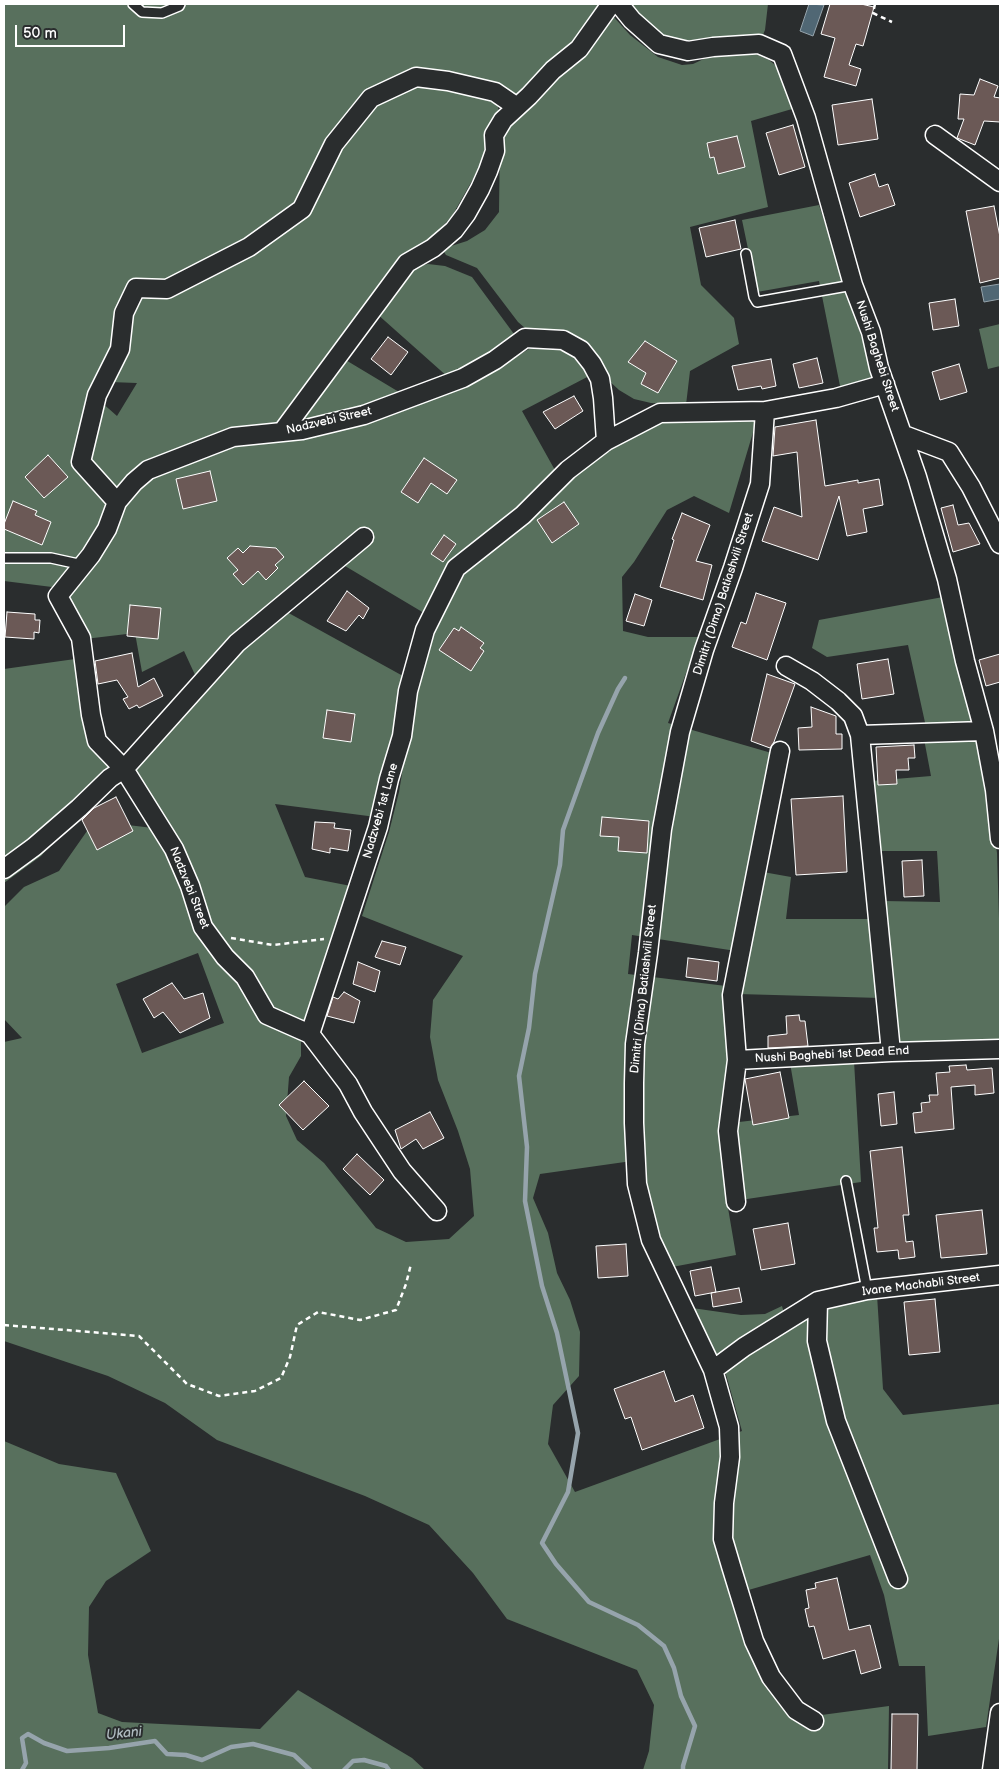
<!DOCTYPE html>
<style>
body{margin:0}
#map{position:relative;width:1004px;height:1774px;overflow:hidden;background:#2a2d2e;font-family:"Balsamiq Sans",sans-serif}
canvas{display:block}
.frame{position:absolute;inset:0;border:5px solid #fff;pointer-events:none}
.scale{position:absolute;left:15px;top:25px;width:110px;height:22px;box-sizing:border-box;border:2px solid #fff;border-top:0;padding-left:6px;font-size:15px;line-height:18px;white-space:nowrap;color:#fff;-webkit-text-stroke:4px #2a2d2e;paint-order:stroke}
</style>
<div id="map">
<canvas width="1004" height="1774"></canvas>
<div class="frame"></div>
<div class="scale">50 m</div>
</div>
<script>
const g = document.querySelector('canvas').getContext('2d');
g.lineJoin = 'round';
function fillPath(path, color) {
  g.fillStyle = color;
  g.fill(path, 'evenodd');
}
function shape(rows) {
  const path = new Path2D();
  for (const r of rows) {
    path.moveTo(r[0], r[1]);
    for (let i = 2; i < r.length; i += 2) path.lineTo(r[i], r[i + 1]);
  }
  return path;
}
function trace(path, color, width, dash) {
  g.strokeStyle = color;
  g.lineWidth = width;
  g.lineCap = dash ? 'butt' : 'round';
  g.setLineDash(dash || []);
  g.stroke(path);
}
function drawText(font, color, halo, rows, align = 'center') {
  g.font = font + ' "Balsamiq Sans",sans-serif';
  g.lineWidth = 4;
  g.setLineDash([]);
  g.textBaseline = 'middle';
  g.strokeStyle = halo;
  g.fillStyle = color;
  for (const [text, x, y, turn = 0] of rows) {
    g.save();
    g.translate(x, y);
    g.rotate((+turn || 0) * Math.PI / 180);
    g.textAlign = isNaN(turn) ? turn : align;
    if (halo) g.strokeText(text, 0, 0);
    g.fillText(text, 0, 0);
    g.restore();
  }
}
const green = shape([
 [4,4,606,4,577,45,518,101,498,87,416,67,368,91,297,206,250,242,166,285,134,284,79,467,111,501,84,557,52,587,4,581],
 [619,4,768,4,765,30,759,44,659,44],
 [612,15,630,35,658,57,682,65,693,64,710,56,753,53,769,60,780,69,792,109,751,121,768,207,690,227,701,285,734,318,739,344,690,371,686,405,651,403,634,399,619,390,606,378,590,347,574,337,534,331,525,328,518,322,477,268,446,255,444,252,448,247,467,241,485,230,499,212,500,136],
 [416,82,488,97,497,103,499,112,488,135,485,154,473,179,452,216,440,229,432,243,279,427,217,433,163,458,139,465,117,491,87,462,100,401,117,416,137,383,110,382,138,294,307,212,338,150,375,102],
 [819,205,876,382,841,391,819,281,757,292,742,220],
 [428,264,445,266,472,277,514,334,515,341,449,378,376,313,408,269],
 [1000,324,1000,366,988,369,979,329],
 [541,346,554,346,569,351,584,363,591,375,522,411,556,472,424,613,340,563,369,538,365,529,337,551,196,677,184,651,142,672,135,633,85,639,65,596,123,506,142,482,226,446,333,431,381,418,452,389,501,366,529,349],
 [344,359,404,395,292,425],
 [665,419,757,419,729,513,694,496,667,510,634,562,622,577,623,631,648,637,699,637,668,723,775,754,736,951,632,935,628,974,726,986,729,1061,722,1124,799,1115,790,1063,854,1061,861,1182,727,1202,736,1255,672,1267,656,1233,647,1190,646,1159,540,1174,533,1198,548,1233,557,1273,570,1300,580,1332,579,1376,553,1405,548,1444,575,1492,742,1431,725,1371,692,1308,741,1315,765,1314,782,1306,787,1324,823,1306,877,1295,883,1389,903,1415,1000,1404,1000,1632,986,1727,928,1736,925,1666,899,1666,884,1595,870,1555,745,1591,777,1677,814,1716,889,1706,888,1770,643,1770,649,1751,654,1705,637,1670,507,1619,473,1573,429,1525,365,1496,217,1440,165,1403,108,1376,4,1341,4,1042,22,1038,4,1019,4,907,24,887,59,871,94,821,153,828,170,851,224,966,301,1035,301,1056,289,1077,286,1116,297,1140,324,1163,376,1228,406,1242,449,1239,474,1216,470,1169,458,1131,438,1080,430,1037,433,1000,463,956,362,916,389,832,399,792,417,682,434,632,461,572,575,473,609,447],
 [198,953,224,1023,142,1053,116,984],
 [943,597,977,728,926,727,908,645,827,657,812,648,819,620],
 [285,611,403,676,402,700,376,817,275,804,305,877,351,886,304,1027,268,1009,208,928,179,848,136,769,204,685,243,644],
 [75,659,81,672,91,747,117,764,114,777,41,856,4,883,4,669],
 [981,737,997,853,1000,951,1000,1042,898,1047,883,901,940,902,937,851,877,851,871,781,931,776,924,739],
 [763,872,791,877,786,919,873,919,881,998,738,994],
 [4,1441,59,1464,116,1473,151,1551,106,1581,89,1607,88,1655,98,1713,122,1722,260,1729,298,1690,412,1758,425,1770,4,1770]
]);
const water = shape([
 [809,4,824,5,813,36,800,31,809,4],
 [1000,284,1000,299,984,302,981,287,1000,284]
]);
const stream = shape([
 [625,678,618,689,598,733,563,830,560,865,535,974,529,1028,519,1076,527,1147,525,1201,542,1286,557,1333,578,1433,568,1492,542,1543,556,1564,589,1602,638,1625,664,1646,674,1668,681,1696,695,1726,683,1766,683,1770],
 [22,1770,26,1763,22,1738,28,1734,44,1743,67,1751,109,1748,155,1741,167,1754,186,1755,202,1760,231,1747,253,1744,294,1755,310,1770],
 [344,1770,353,1761,364,1760,386,1766,389,1770]
]);
const building = shape([
 [830,4,861,4,874,7,863,46,856,44,849,65,861,69,856,86,824,77,835,38,821,34,830,4],
 [980,79,998,86,994,97,1000,98,1000,122,984,121,975,145,957,138,964,119,958,119,960,94,974,95,980,79],
 [872,99,878,139,838,145,832,105,872,99],
 [793,125,805,167,779,175,766,133,793,125],
 [737,136,745,167,718,174,714,157,710,158,707,143,737,136],
 [875,174,879,187,888,184,895,205,860,217,849,183,875,174],
 [994,206,1000,237,1000,278,980,283,966,211,994,206],
 [735,220,741,249,706,257,699,228,735,220],
 [955,299,959,326,933,330,929,303,955,299],
 [388,337,408,352,391,375,371,359,388,337],
 [645,341,677,361,658,393,641,384,646,373,628,362,645,341],
 [817,358,823,383,799,388,793,364,817,358],
 [771,359,776,386,762,389,761,386,738,390,732,366,771,359],
 [959,364,967,392,940,400,932,372,959,364],
 [574,396,583,411,555,429,543,412,574,396],
 [816,420,825,486,858,480,858,483,879,479,883,505,863,509,867,532,847,536,839,496,818,560,762,541,774,507,802,517,797,452,773,456,775,427,816,420],
 [48,455,68,477,44,498,25,477,48,455],
 [424,458,457,480,447,494,431,483,418,503,401,492,424,458],
 [210,471,217,501,183,509,176,479,210,471],
 [13,501,37,511,35,515,51,522,42,545,4,529,4,524,13,501],
 [564,502,579,524,552,543,537,520,564,502],
 [953,505,958,525,969,523,980,544,953,552,941,508,953,505],
 [682,513,710,525,696,561,712,565,703,600,660,587,674,540,672,539,682,513],
 [444,535,456,544,443,562,431,554,444,535],
 [250,546,276,548,284,557,275,565,278,568,266,580,258,571,243,585,233,574,238,570,227,558,238,548,243,553,250,546],
 [347,591,369,608,363,619,359,615,346,631,327,621,347,591],
 [756,593,786,603,767,660,732,647,741,622,746,624,756,593],
 [635,594,652,600,644,626,626,621,635,594],
 [130,605,161,608,158,639,127,636,130,605],
 [7,612,35,614,35,620,40,620,39,633,34,632,34,639,5,637,7,612],
 [461,627,484,643,480,648,484,651,471,671,439,650,454,628,459,631,461,627],
 [132,653,138,687,154,678,163,696,139,708,137,705,129,709,123,699,128,697,117,680,98,684,95,661,132,653],
 [1000,654,1000,682,986,686,979,660,1000,654],
 [888,659,894,694,862,699,857,664,888,659],
 [767,674,795,684,774,742,770,748,751,741,767,674],
 [811,707,836,716,836,734,842,734,842,749,799,750,798,728,812,727,811,707],
 [327,710,355,714,351,742,323,738,327,710],
 [914,745,915,758,908,758,909,770,896,770,897,784,878,785,876,747,914,745],
 [843,796,847,872,796,875,791,799,843,796],
 [116,797,133,831,97,850,82,820,94,808,116,797],
 [602,817,649,821,647,853,618,851,619,837,600,836,602,817],
 [315,822,335,823,334,828,351,830,348,851,330,848,330,853,312,849,315,822],
 [922,860,924,896,904,897,902,861,922,860],
 [382,941,406,947,400,965,375,957,382,941],
 [688,958,719,962,717,981,686,977,688,958],
 [358,962,380,971,375,992,353,984,358,962],
 [172,983,184,999,203,993,210,1018,180,1033,163,1012,154,1018,143,999,172,983],
 [344,992,360,1001,354,1023,327,1016,333,997,338,999,344,992],
 [799,1015,800,1021,805,1021,808,1046,768,1048,768,1036,787,1034,786,1016,799,1015],
 [966,1065,967,1070,992,1068,994,1093,975,1095,975,1085,951,1087,954,1129,915,1133,913,1113,922,1112,921,1103,930,1102,929,1095,938,1095,936,1073,950,1072,949,1066,966,1065],
 [780,1072,789,1118,753,1125,745,1079,780,1072],
 [304,1081,329,1106,303,1130,279,1105,304,1081],
 [894,1092,897,1124,881,1126,878,1094,894,1092],
 [430,1112,444,1138,423,1149,416,1139,401,1149,395,1130,430,1112],
 [902,1147,909,1215,903,1215,906,1242,913,1241,915,1257,899,1259,898,1250,877,1252,874,1228,878,1228,870,1151,902,1147],
 [357,1154,384,1180,370,1195,343,1169,357,1154],
 [982,1210,987,1254,941,1258,936,1215,982,1210],
 [788,1223,795,1264,761,1270,753,1229,788,1223],
 [626,1244,628,1276,598,1278,596,1246,626,1244],
 [711,1267,716,1292,695,1296,690,1271,711,1267],
 [739,1288,742,1302,713,1307,711,1293,739,1288],
 [935,1299,940,1352,909,1355,904,1302,935,1299],
 [664,1371,675,1402,693,1395,704,1428,642,1450,631,1417,625,1419,614,1389,664,1371],
 [837,1578,849,1630,870,1625,881,1668,861,1674,855,1650,823,1659,814,1626,809,1627,805,1609,809,1608,806,1590,816,1588,815,1583,837,1578],
 [892,1714,918,1714,917,1770,891,1770,892,1714]
]);
const path = shape([
 [875,4,873,13,892,22],
 [231,938,273,945,324,939],
 [4,1325,139,1336,187,1384,219,1396,255,1391,281,1378,290,1357,297,1325,318,1312,360,1320,396,1310,406,1284,411,1264]
]);
const service = shape([
 [133,4,142,12,162,13,179,6,180,4],
 [746,254,754,297,757,302,853,285],
 [4,558,51,558,83,565],
 [846,1181,867,1290]
]);
const minor = shape([
 [619,4,632,20,659,44,688,51,713,47,759,44,782,54,806,118,853,285,871,332,879,368,917,477,947,579,965,661,984,731,995,790,1000,839],
 [935,135,1000,182],
 [765,411,760,484,733,568,704,650,680,732,662,829,648,953,635,1044,634,1083,634,1123,637,1184,651,1240,713,1370,729,1427,730,1457,724,1503,723,1539,731,1566,754,1641,771,1677,796,1710,814,1721],
 [282,432,407,263,433,248,454,230,466,214,480,189,488,171,495,151,494,135,503,120,529,96,553,70,579,49,611,4],
 [904,435,949,452,971,487,1000,544],
 [117,502,81,462,97,395,120,349,124,313,136,288,167,289,249,247,302,209,334,144,371,98,416,77,448,81,495,92,517,107],
 [786,666,812,681,838,701,853,716,860,735,891,1052],
 [860,735,984,731],
 [780,751,732,995,737,1060,891,1052,1000,1049],
 [4,869,34,847,79,808,110,778,124,769,237,643,364,537],
 [310,1034,267,1015,245,977,225,957,203,927,190,886,174,849,124,769,97,741,91,715,81,638,58,596,91,555,107,529,117,502,134,482,148,470,233,437,302,430,364,415,463,378,495,360,525,338,563,340,581,350,592,364,600,379,603,398,606,441],
 [736,1202,728,1131,737,1060],
 [437,1211,402,1171,363,1112,348,1084,310,1034,378,827,389,779,402,736,408,691,425,630,456,568,523,515,568,470,606,441,660,413,765,411,836,398,885,384],
 [818,1301,817,1341,836,1421,898,1579],
 [713,1370,744,1347,818,1301,867,1290,1000,1275],
 [992,1770,1000,1713]
]);
const streetNames = [
 ["Nushi Baghebi Street",877,356,72],
 ["Nadzvebi Street",329,421,-13],
 ["Dimitri (Dima) Batiashvili Street",724,594,-72],
 ["Nadzvebi 1st Lane",381,811,-74],
 ["Nadzvebi Street",189,888,68],
 ["Dimitri (Dima) Batiashvili Street",644,989,-84],
 ["Nushi Baghebi 1st Dead End",832,1055,-3],
 ["Ivane Machabli Street",921,1285,-7]
];
const waterNames = [
 ["Ukani",124,1734,-6]
];
fillPath(green, '#58705d');
fillPath(water, '#506774');
trace(water, '#96a4ac', 1);
trace(stream, '#96a4ac', 4.5);
fillPath(building, '#6b5956');
trace(building, '#fff', 1);
trace(service, '#fff', 12);
trace(minor, '#fff', 21);
trace(path, '#fff', 2.5, [5, 4]);
trace(service, '#2a2d2e', 9);
trace(minor, '#2a2d2e', 18);
drawText('12px', '#fff', '#2a2d2e', streetNames);
drawText('italic 14px', '#b0bbc0', '#2a2d2e', waterNames);
</script>
